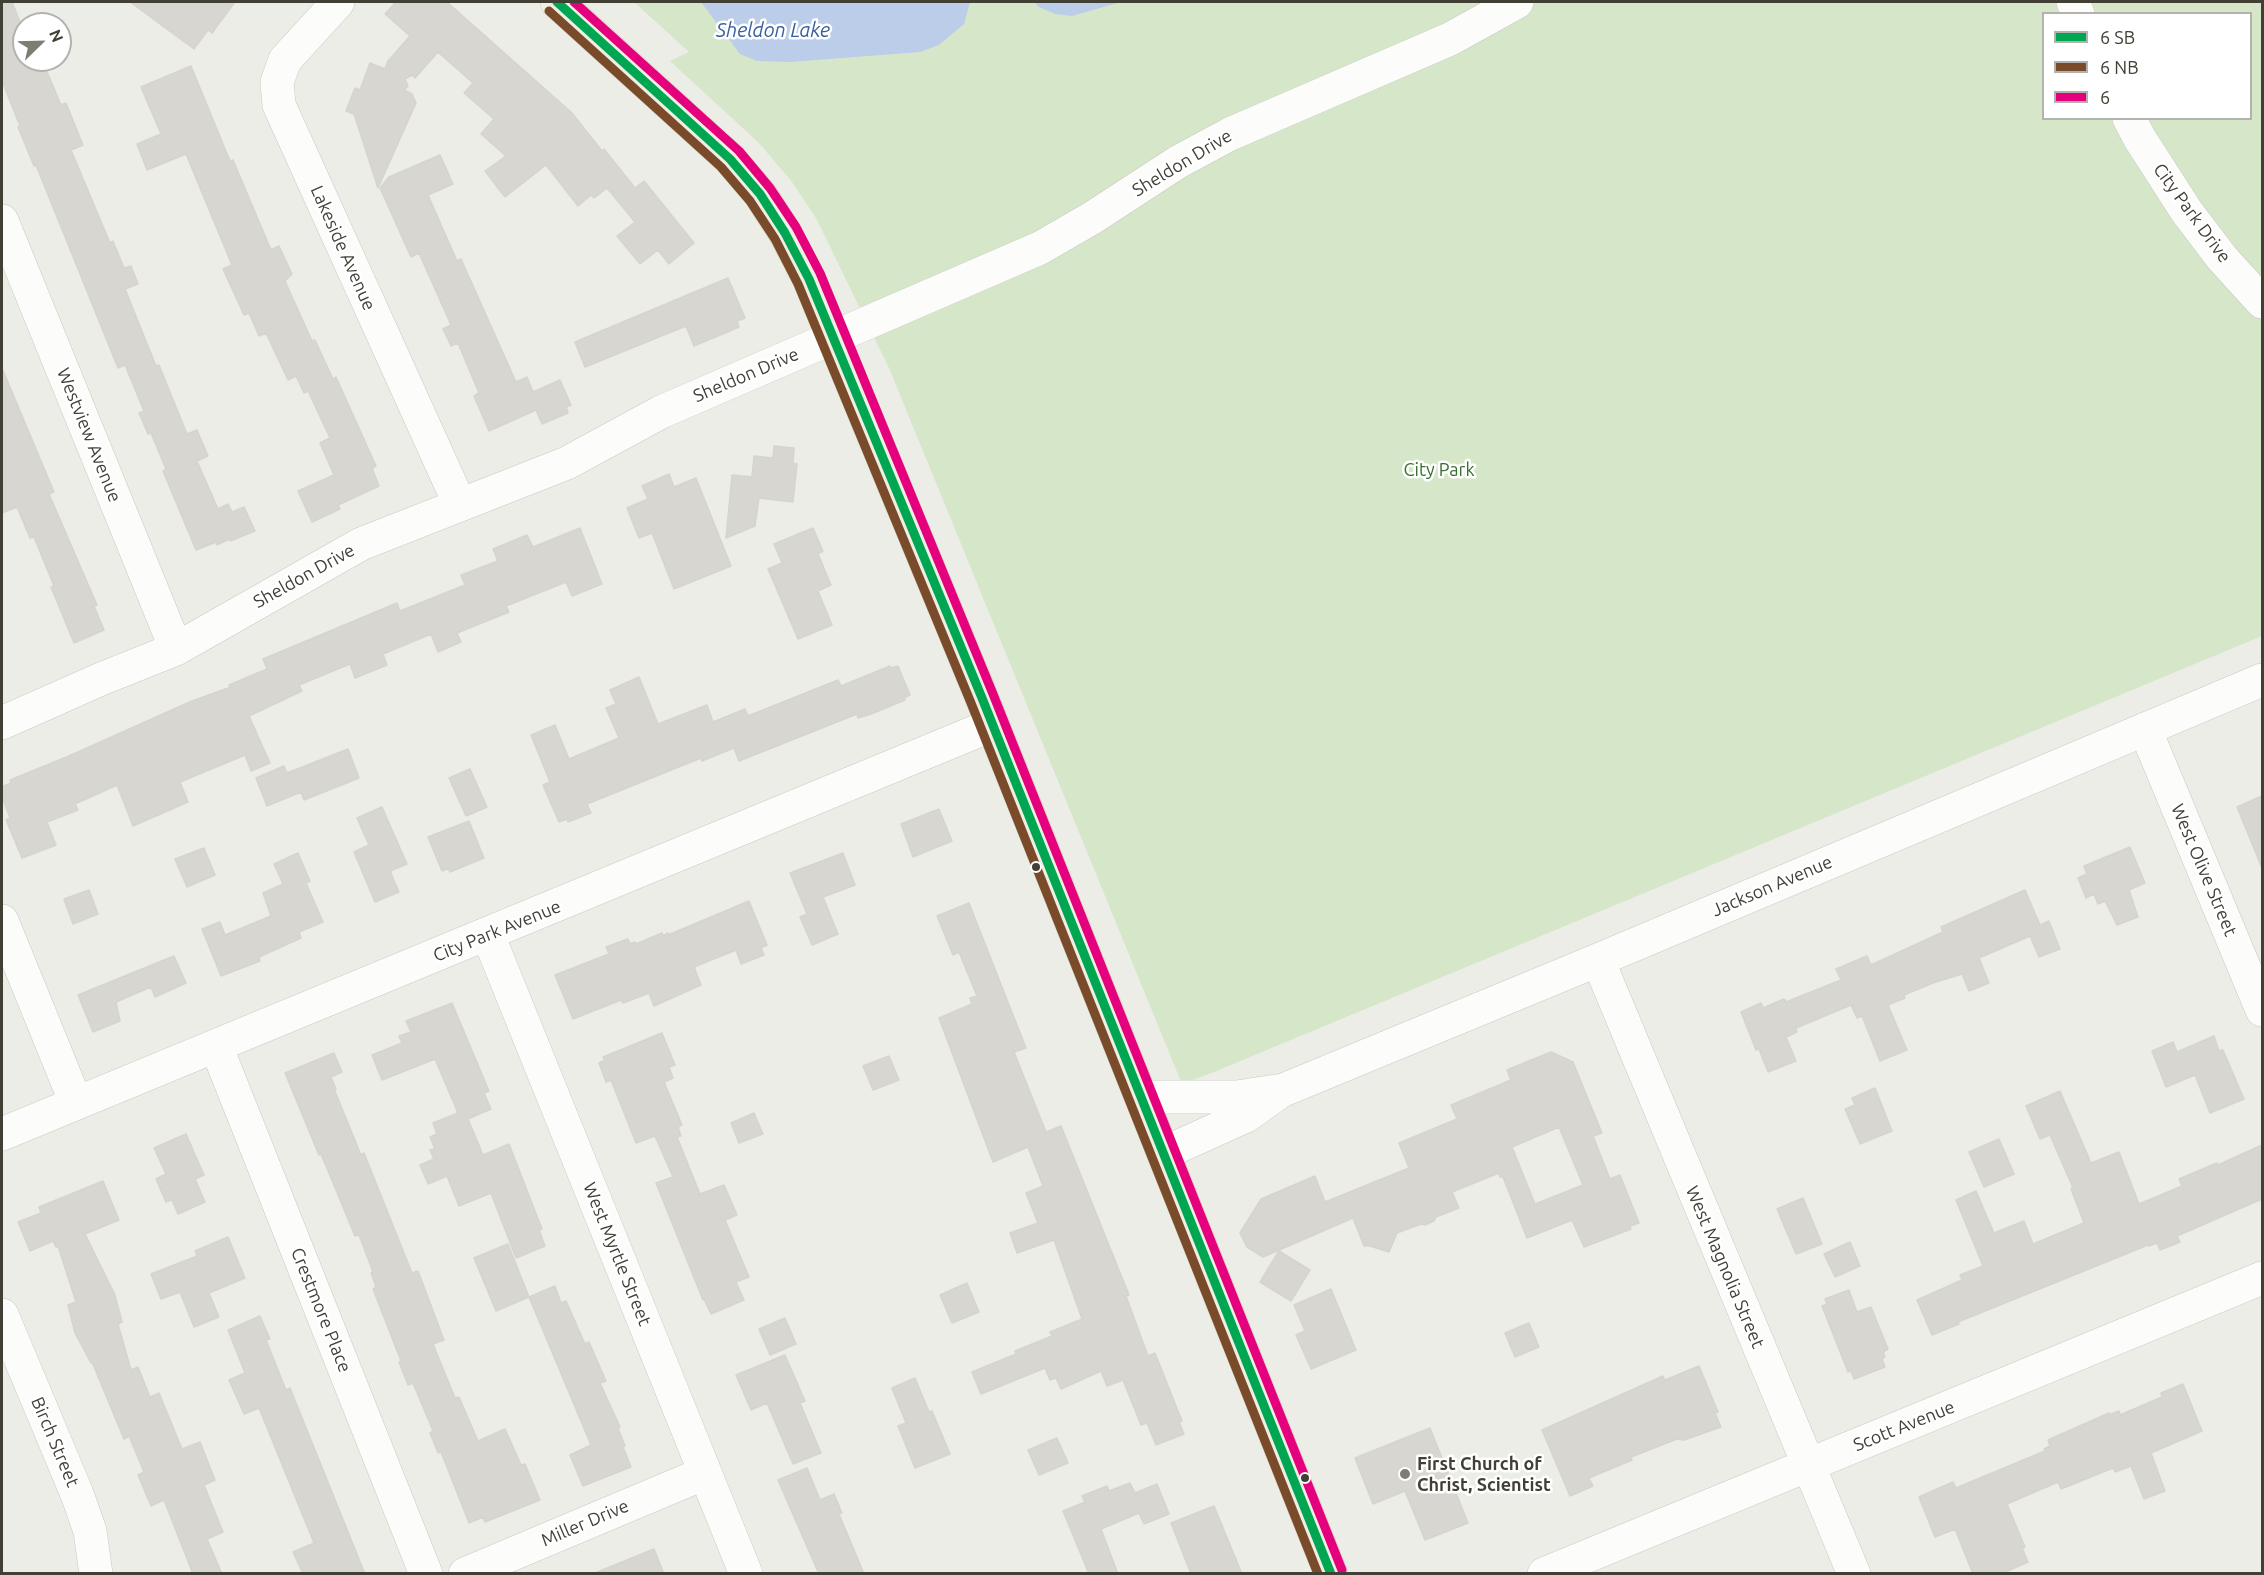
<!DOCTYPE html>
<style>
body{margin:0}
#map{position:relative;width:2264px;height:1575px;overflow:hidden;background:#edede7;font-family:Ubuntu,sans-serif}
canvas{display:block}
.frame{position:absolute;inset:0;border:3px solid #423f35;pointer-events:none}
.legend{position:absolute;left:2042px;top:12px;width:210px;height:108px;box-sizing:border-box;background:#fff;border:2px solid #b3b2ae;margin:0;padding:8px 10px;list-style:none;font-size:18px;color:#423f35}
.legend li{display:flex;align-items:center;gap:12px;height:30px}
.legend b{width:30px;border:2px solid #b3b2ae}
.north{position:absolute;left:12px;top:12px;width:60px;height:60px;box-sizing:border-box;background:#fff;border:2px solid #b3b2ae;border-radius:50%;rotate:67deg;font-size:16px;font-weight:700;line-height:24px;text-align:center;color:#423f35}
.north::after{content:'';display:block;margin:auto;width:21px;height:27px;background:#7e7c73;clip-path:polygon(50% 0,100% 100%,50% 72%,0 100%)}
</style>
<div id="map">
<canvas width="2264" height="1575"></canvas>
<div class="frame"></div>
<ul class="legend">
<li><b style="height:8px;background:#00a651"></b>6 SB</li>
<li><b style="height:8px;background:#7a4b2a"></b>6 NB</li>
<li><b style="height:8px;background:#e5007d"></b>6</li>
</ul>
<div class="north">N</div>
</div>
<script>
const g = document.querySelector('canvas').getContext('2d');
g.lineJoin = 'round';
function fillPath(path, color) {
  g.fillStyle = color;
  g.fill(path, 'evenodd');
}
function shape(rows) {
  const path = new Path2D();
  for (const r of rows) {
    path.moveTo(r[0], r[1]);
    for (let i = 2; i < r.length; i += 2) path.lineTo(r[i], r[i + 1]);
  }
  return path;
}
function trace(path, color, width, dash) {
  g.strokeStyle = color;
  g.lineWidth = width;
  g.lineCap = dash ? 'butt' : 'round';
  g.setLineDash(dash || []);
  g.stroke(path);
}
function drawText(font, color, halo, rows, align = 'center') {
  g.font = font + ' Ubuntu,sans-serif';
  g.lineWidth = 5;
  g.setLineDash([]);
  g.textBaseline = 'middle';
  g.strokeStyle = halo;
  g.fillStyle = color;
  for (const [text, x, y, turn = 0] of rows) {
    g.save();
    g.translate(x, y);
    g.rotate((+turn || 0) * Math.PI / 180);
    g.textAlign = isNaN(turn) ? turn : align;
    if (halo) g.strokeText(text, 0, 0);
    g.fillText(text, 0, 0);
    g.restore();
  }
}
const green = shape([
 [634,2,2262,2,2262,636,1214,1072,1182,1084,889,368,816,218,792,182,759,143,670,61,689,52],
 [2044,14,2250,14,2250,118,2044,118]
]);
const water = shape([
 [701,2,970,2,964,24,939,45,920,52,790,62,757,61,740,54],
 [1034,2,1121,2,1072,16,1055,14,1039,7]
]);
const building = shape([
 [2,2,12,2,24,32,24,60,42,60,61,105,66,103,83,145,71,150,110,243,113,241,124,268,131,266,138,284,125,289,156,366,159,365,187,434,197,430,208,456,197,461,218,509,228,504,232,512,244,507,255,531,230,541,229,539,217,545,216,542,196,550,163,471,166,469,151,433,148,434,139,413,144,411,125,365,118,368,36,165,34,166,18,127,20,126,2,81,2,2],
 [130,2,235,2,212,33,208,30,194,49,130,2],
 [396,2,447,2,572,113,602,151,604,149,635,188,644,181,694,243,669,264,658,250,640,264,617,236,635,222,607,188,594,198,591,195,578,206,546,165,505,197,485,171,506,156,481,134,494,119,464,93,473,83,438,52,415,78,412,75,405,79,408,86,404,90,412,94,416,103,378,188,354,114,346,111,355,88,360,90,370,63,385,69,388,61,410,36,385,14,396,2],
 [191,66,230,161,233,160,271,250,279,246,292,274,285,281,312,341,315,340,333,379,336,377,376,466,372,468,379,486,338,505,340,509,312,522,298,491,334,475,320,443,330,438,308,391,304,393,296,376,288,380,266,333,259,336,249,313,244,315,223,269,232,265,186,154,147,170,137,144,161,134,141,87,191,66],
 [440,155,453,184,428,195,457,261,461,259,516,382,527,377,533,392,560,380,571,405,566,407,568,413,542,424,536,410,489,431,474,396,479,393,458,343,451,346,443,329,451,325,419,253,411,257,380,188,389,177,440,155],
 [728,278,745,318,737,321,739,327,694,346,686,326,585,367,575,342,728,278],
 [2,368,54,492,49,494,97,605,94,606,104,630,74,643,51,587,54,586,34,537,30,538,17,507,2,513,2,368],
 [774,446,794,448,793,463,797,464,793,502,759,498,755,526,726,538,732,475,752,477,754,456,773,458,774,446],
 [669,474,674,487,696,478,731,566,674,589,652,533,639,538,627,508,648,499,642,486,669,474],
 [580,528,602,584,572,596,566,582,506,606,509,612,457,633,461,642,438,652,431,634,383,654,387,665,355,678,350,664,299,685,302,691,249,716,270,763,251,771,245,755,180,782,188,802,133,826,117,785,75,804,78,810,47,822,56,845,22,858,6,820,10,818,2,797,2,787,11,783,10,780,69,756,192,701,231,687,229,685,267,669,263,659,397,603,400,611,465,585,461,575,498,561,493,549,527,535,533,547,580,528],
 [813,528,823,551,818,554,831,585,818,591,832,625,798,639,768,569,782,563,774,544,813,528],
 [890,666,891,668,898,666,910,695,904,698,905,700,871,714,858,718,857,714,739,761,734,748,702,761,701,758,587,804,591,813,568,822,567,819,559,822,543,785,550,782,531,735,555,725,569,759,619,738,606,708,616,704,610,690,639,677,658,724,707,705,713,722,745,709,748,716,838,680,841,686,890,666],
 [348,749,359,778,304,800,301,792,267,806,256,778,284,766,287,773,348,749],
 [470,769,487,807,466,816,449,778,470,769],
 [2262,796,2262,868,2237,807,2262,796],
 [382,807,407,864,390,871,399,892,375,902,354,852,369,845,357,818,382,807],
 [939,809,952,841,913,857,901,824,939,809],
 [469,821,484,858,450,872,448,868,442,871,428,837,469,821],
 [2130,847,2145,883,2129,890,2138,917,2117,925,2105,901,2098,904,2094,894,2086,898,2078,878,2087,874,2084,866,2130,847],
 [204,848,215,875,187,887,175,859,204,848],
 [298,853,310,881,306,883,323,922,299,932,301,938,259,957,260,961,221,976,202,929,220,922,225,935,271,916,263,893,283,884,274,864,298,853],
 [843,853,855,885,823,897,838,934,812,945,800,917,807,914,790,873,843,853],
 [89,890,98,914,73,924,64,899,89,890],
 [2025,890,2040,925,2049,921,2060,949,2039,957,2030,936,1979,958,1989,983,1969,991,1962,974,1933,983,1904,995,1905,998,1888,1005,1907,1050,1880,1061,1862,1016,1857,1018,1851,1005,1796,1028,1797,1032,1786,1037,1796,1061,1768,1072,1759,1049,1756,1050,1741,1012,1761,1003,1763,1008,1784,999,1786,1002,1841,980,1836,969,1867,956,1871,965,1943,932,1941,927,2025,890],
 [749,901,767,945,761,948,764,955,741,964,736,950,694,967,701,985,654,1006,649,993,623,1003,621,1000,573,1019,555,975,609,954,606,947,628,939,630,944,635,942,636,944,662,933,663,936,668,933,668,935,749,901],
 [969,903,1026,1048,1014,1052,1046,1132,1061,1126,1129,1295,1126,1296,1148,1356,1155,1353,1182,1421,1179,1422,1184,1434,1156,1445,1147,1423,1141,1425,1123,1380,1107,1386,1101,1371,1061,1389,1056,1378,1050,1380,1045,1368,981,1394,972,1372,1016,1354,1015,1351,1052,1336,1050,1332,1082,1319,1054,1240,1017,1253,1010,1233,1038,1223,1026,1193,1043,1186,1028,1147,993,1162,939,1018,972,1004,970,998,977,996,959,952,953,955,937,916,969,903],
 [174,956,186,983,155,997,151,987,116,1002,120,1021,93,1032,78,995,174,956],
 [452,1003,489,1091,484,1093,491,1109,468,1119,483,1155,509,1144,542,1229,539,1230,545,1246,516,1258,491,1193,459,1206,447,1176,428,1184,420,1165,434,1159,430,1150,435,1149,430,1137,437,1134,433,1123,458,1113,435,1059,382,1080,372,1055,402,1043,399,1036,411,1032,406,1021,452,1003],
 [662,1033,675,1065,669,1067,673,1078,664,1082,682,1125,678,1127,681,1136,677,1137,700,1194,724,1185,737,1215,725,1220,749,1277,736,1282,744,1300,711,1314,704,1299,703,1300,656,1183,673,1177,655,1136,636,1143,611,1080,606,1082,599,1063,605,1060,603,1057,662,1033],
 [2214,1036,2219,1051,2223,1050,2244,1099,2210,1113,2195,1075,2166,1087,2152,1051,2173,1042,2177,1052,2214,1036],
 [1551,1052,1573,1062,1602,1133,1593,1136,1610,1179,1620,1175,1639,1223,1630,1226,1631,1229,1584,1247,1572,1220,1527,1238,1503,1177,1500,1177,1499,1173,1452,1192,1459,1208,1436,1217,1434,1221,1425,1225,1421,1224,1397,1233,1389,1252,1370,1246,1364,1246,1353,1218,1263,1257,1247,1247,1240,1233,1261,1199,1315,1176,1325,1202,1409,1168,1399,1143,1457,1119,1451,1105,1511,1080,1507,1070,1551,1052],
 [1559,1127,1583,1185,1535,1204,1512,1147,1559,1127],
 [334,1053,342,1072,331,1077,336,1089,334,1089,361,1155,364,1153,412,1273,418,1271,444,1340,433,1344,455,1398,459,1397,478,1441,505,1429,521,1465,525,1464,540,1500,485,1522,483,1517,469,1523,441,1452,438,1453,430,1433,433,1431,413,1383,408,1385,399,1362,401,1361,373,1289,376,1287,371,1273,373,1272,359,1235,355,1236,331,1178,321,1154,319,1155,285,1073,334,1053],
 [889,1056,899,1080,873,1090,863,1066,889,1056],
 [1875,1088,1892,1131,1860,1144,1845,1109,1855,1105,1852,1098,1875,1088],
 [2060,1091,2091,1163,2119,1152,2139,1204,2182,1186,2179,1179,2217,1163,2218,1165,2262,1145,2262,1199,2177,1236,2180,1242,2160,1250,2157,1243,2149,1246,2148,1245,1958,1322,1959,1324,1932,1335,1917,1300,1962,1280,1960,1275,1983,1266,1956,1200,1976,1191,1994,1233,2024,1221,2033,1244,2084,1223,2071,1189,2073,1188,2050,1135,2040,1139,2026,1106,2060,1091],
 [754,1113,763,1134,739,1143,731,1123,754,1113],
 [186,1134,204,1175,195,1179,205,1202,178,1214,172,1200,166,1202,156,1179,166,1174,154,1148,186,1134],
 [1999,1139,2014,1174,1984,1187,1969,1152,1999,1139],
 [103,1181,119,1220,85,1234,115,1295,122,1322,118,1324,131,1370,138,1367,150,1397,159,1393,182,1449,200,1442,215,1480,204,1485,223,1532,207,1539,222,1574,193,1574,164,1500,151,1506,138,1475,144,1472,129,1436,124,1439,92,1362,91,1363,75,1333,68,1305,76,1302,58,1246,56,1247,53,1241,30,1251,18,1222,41,1213,39,1207,103,1181],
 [1803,1198,1822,1244,1796,1254,1777,1209,1803,1198],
 [228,1237,245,1278,209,1293,219,1317,194,1327,180,1292,161,1299,151,1274,197,1256,195,1251,228,1237],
 [1850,1242,1860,1266,1835,1277,1824,1254,1850,1242],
 [508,1244,529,1297,555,1286,561,1303,566,1301,585,1344,589,1342,606,1381,600,1383,620,1427,618,1428,625,1446,623,1447,631,1467,583,1486,570,1455,591,1445,529,1297,496,1311,474,1258,508,1244],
 [1279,1251,1310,1270,1291,1301,1260,1282,1279,1251],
 [967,1283,979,1312,952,1323,940,1295,967,1283],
 [1331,1289,1356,1350,1311,1369,1296,1335,1305,1331,1294,1305,1331,1289],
 [1849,1290,1857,1312,1871,1307,1888,1349,1883,1352,1885,1357,1882,1359,1885,1367,1854,1379,1851,1371,1848,1372,1822,1306,1827,1304,1825,1299,1849,1290],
 [260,1316,270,1339,266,1340,286,1390,290,1388,365,1574,303,1574,293,1552,314,1543,259,1408,244,1414,229,1380,245,1373,228,1330,260,1316],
 [785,1318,796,1344,770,1355,759,1329,785,1318],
 [1529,1323,1539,1347,1515,1357,1505,1333,1529,1323],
 [785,1355,805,1401,800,1403,821,1453,793,1464,767,1403,751,1410,736,1375,785,1355],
 [1699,1366,1718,1412,1715,1413,1721,1427,1684,1440,1677,1439,1631,1457,1632,1460,1589,1478,1593,1486,1570,1496,1542,1430,1663,1376,1665,1380,1699,1366],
 [915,1378,929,1412,932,1411,950,1454,915,1468,898,1426,906,1423,892,1388,915,1378],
 [2183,1384,2202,1431,2151,1453,2165,1491,2144,1499,2131,1466,2115,1472,2113,1468,2061,1489,2058,1482,2007,1504,2025,1547,2022,1548,2028,1562,2001,1574,1973,1574,1955,1529,1935,1537,1919,1497,1953,1482,1956,1488,2045,1451,2044,1449,2050,1446,2048,1440,2109,1413,2109,1415,2119,1411,2120,1415,2162,1397,2161,1393,2183,1384],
 [1430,1428,1468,1523,1425,1540,1405,1491,1373,1504,1355,1458,1430,1428],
 [1057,1438,1068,1463,1039,1475,1028,1450,1057,1438],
 [807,1468,820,1500,834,1494,842,1513,839,1514,864,1574,819,1574,778,1480,807,1468],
 [1130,1483,1135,1493,1157,1484,1169,1514,1144,1524,1139,1513,1101,1529,1118,1574,1089,1574,1063,1511,1085,1502,1082,1496,1107,1486,1109,1491,1130,1483],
 [1214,1506,1242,1574,1191,1574,1171,1523,1214,1506],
 [654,1549,664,1574,595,1574,595,1573,654,1549]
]);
const minor = shape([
 [338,2,285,60,277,82,279,105,460,505],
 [2073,2,2078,14],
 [2129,118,2140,139,2187,212,2222,258,2262,302],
 [2,221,176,649],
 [2,723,101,679,176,649,361,544,567,463,661,412,1040,248,1092,218,1178,162,1230,134,1450,39,1517,2],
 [2145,729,2262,1010],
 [2,921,76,1103],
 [488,935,746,1574],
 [1598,960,1854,1574],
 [216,1046,426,1574],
 [1142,1097,1237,1097,1276,1091],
 [2,1134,992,725],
 [1164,1153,1246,1116,1281,1091,1598,960,2262,680],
 [2,1315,77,1494,90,1531,96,1574],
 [465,1574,705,1473],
 [1544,1574,2262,1278]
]);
const major = shape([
 [557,2,730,159,760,194,785,233,809,279,982,698,1331,1574]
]);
const bus1 = shape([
 [557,2,730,159,760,194,785,233,809,279,982,698,1331,1574]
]);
const bus2 = shape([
 [549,11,721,167,750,201,775,239,798,284,971,703,1318,1574]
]);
const bus3 = shape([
 [574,2,739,151,770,188,796,227,820,273,993,694,1342,1570]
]);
const markers = [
 [1036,867,5,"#423f35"],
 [1405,1474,6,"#7e7c73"],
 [1305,1478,5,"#423f35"]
];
const streetNames = [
 ["Sheldon Drive",1182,163,-31],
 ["City Park Drive",2192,213,54],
 ["Lakeside Avenue",343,248,66],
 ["Sheldon Drive",746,375,-23],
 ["Westview Avenue",89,435,68],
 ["Sheldon Drive",304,576,-29],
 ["West Olive Street",2204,870,67],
 ["Jackson Avenue",1772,886,-23],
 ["City Park Avenue",497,931,-22],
 ["West Myrtle Street",617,1254,68],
 ["West Magnolia Street",1725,1267,67],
 ["Crestmore Place",321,1310,68],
 ["Scott Avenue",1904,1426,-22],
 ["Birch Street",55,1442,67],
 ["Miller Drive",585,1523,-23]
];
const parkNames = [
 ["City Park",1439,470]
];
const poiNames = [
 ["First Church of",1417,1464],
 ["Christ, Scientist",1417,1485]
];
const waterNames = [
 ["Sheldon Lake",773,30]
];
fillPath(green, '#d5e6c9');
fillPath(water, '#bbcde8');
fillPath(building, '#d7d6d0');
trace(building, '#d5d4cd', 1.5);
trace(minor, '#c9c9c3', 34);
trace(major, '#cecbb6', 34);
trace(minor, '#fcfcfb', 33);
trace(major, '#efeee3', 33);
trace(bus1, '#00a651', 9);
trace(bus2, '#7a4b2a', 9);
trace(bus3, '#e5007d', 9);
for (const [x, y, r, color] of markers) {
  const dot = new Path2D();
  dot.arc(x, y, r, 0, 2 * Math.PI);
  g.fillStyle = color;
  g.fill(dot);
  trace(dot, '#fff', 2);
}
drawText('18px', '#423f35', '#fff', streetNames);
drawText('18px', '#396d2e', '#fff', parkNames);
drawText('bold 18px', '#423f35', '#fff', poiNames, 'left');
drawText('italic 20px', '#3960a2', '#fff', waterNames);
</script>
